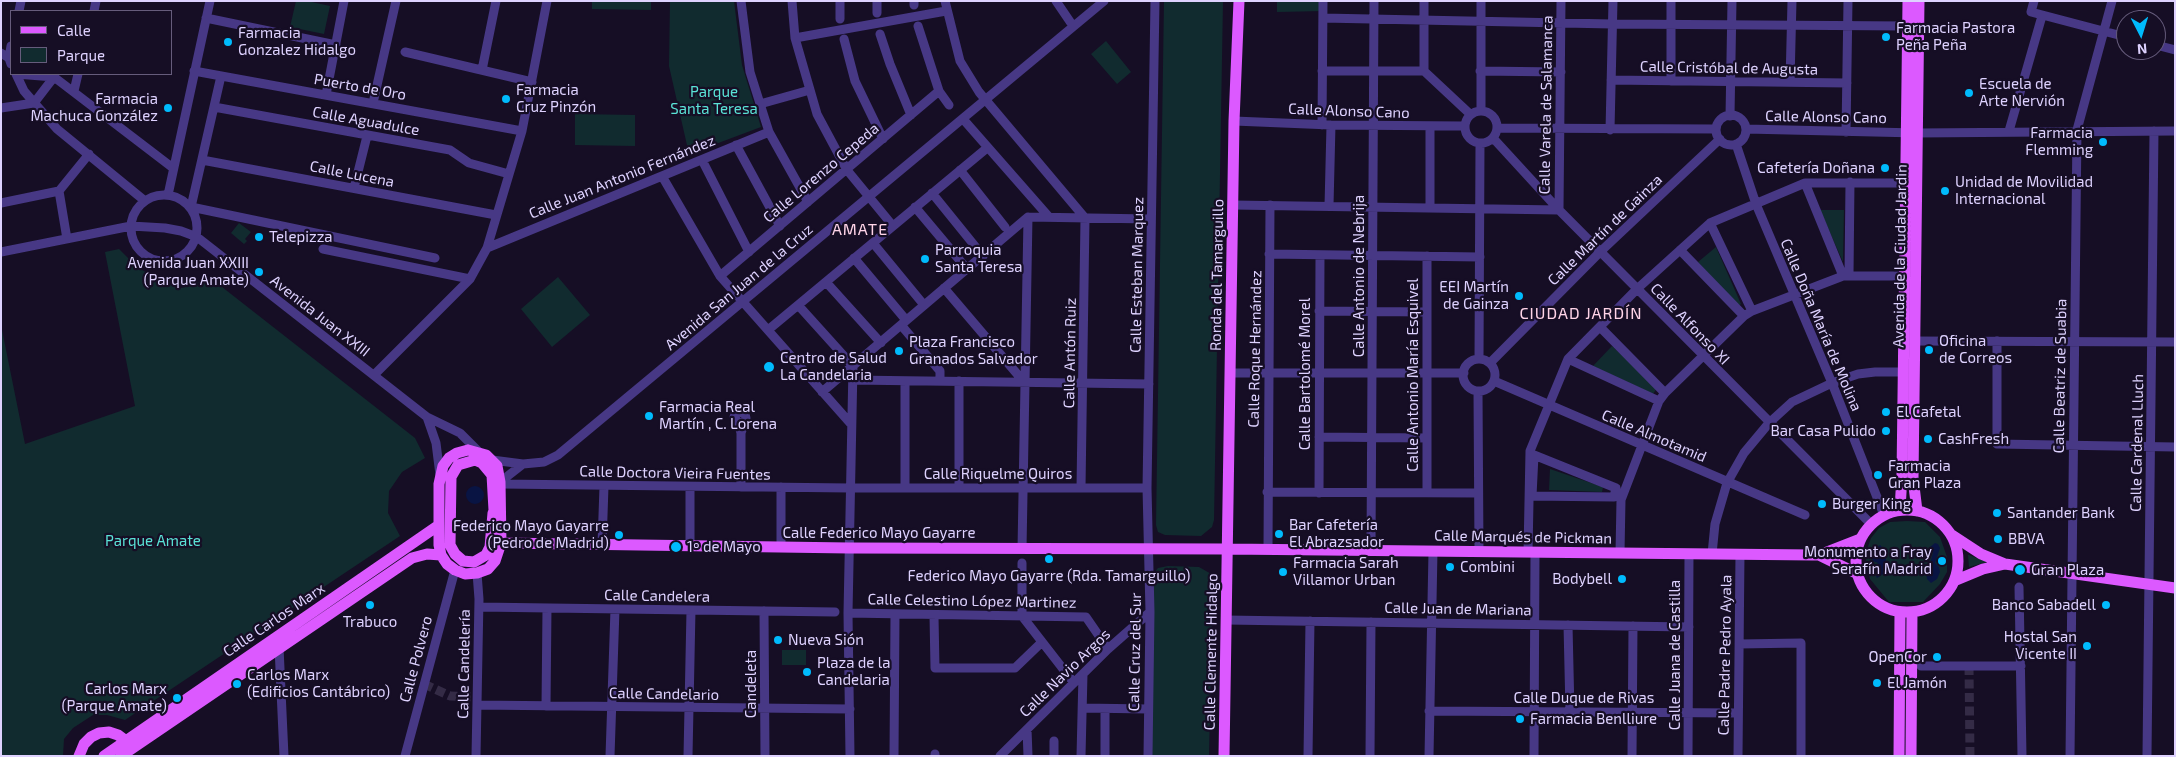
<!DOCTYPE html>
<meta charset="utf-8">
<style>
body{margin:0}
#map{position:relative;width:2176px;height:757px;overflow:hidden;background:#160e25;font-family:"Exo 2",sans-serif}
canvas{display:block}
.frame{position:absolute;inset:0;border:2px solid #ded2ff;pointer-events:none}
.legend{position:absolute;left:10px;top:10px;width:162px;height:65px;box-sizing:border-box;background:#160e25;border:1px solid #665c7c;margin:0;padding:6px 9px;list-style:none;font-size:15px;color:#ded2ff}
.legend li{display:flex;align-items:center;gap:10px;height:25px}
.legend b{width:25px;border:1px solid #665c7c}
.north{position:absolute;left:2116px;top:10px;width:50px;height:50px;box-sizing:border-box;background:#160e25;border:1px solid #665c7c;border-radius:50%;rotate:175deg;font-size:14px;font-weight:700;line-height:20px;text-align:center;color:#ded2ff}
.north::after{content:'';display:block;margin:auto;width:18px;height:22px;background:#00bbfd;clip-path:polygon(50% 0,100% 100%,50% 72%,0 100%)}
</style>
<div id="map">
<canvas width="2176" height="757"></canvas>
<div class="frame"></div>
<ul class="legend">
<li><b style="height:6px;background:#dc59ff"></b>Calle</li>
<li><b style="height:14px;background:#112b2f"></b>Parque</li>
</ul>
<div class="north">N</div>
</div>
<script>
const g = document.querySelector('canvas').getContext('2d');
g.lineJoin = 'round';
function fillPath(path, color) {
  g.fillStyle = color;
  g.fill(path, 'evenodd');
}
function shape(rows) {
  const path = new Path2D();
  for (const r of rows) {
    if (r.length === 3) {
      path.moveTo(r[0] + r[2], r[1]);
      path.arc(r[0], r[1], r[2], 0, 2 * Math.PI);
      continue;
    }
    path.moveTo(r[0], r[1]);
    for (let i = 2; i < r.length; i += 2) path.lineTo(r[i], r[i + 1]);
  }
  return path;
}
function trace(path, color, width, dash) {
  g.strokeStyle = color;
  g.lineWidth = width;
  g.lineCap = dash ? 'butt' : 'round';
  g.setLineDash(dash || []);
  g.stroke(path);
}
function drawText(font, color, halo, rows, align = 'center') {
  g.font = font + ' "Exo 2",sans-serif';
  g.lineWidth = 4.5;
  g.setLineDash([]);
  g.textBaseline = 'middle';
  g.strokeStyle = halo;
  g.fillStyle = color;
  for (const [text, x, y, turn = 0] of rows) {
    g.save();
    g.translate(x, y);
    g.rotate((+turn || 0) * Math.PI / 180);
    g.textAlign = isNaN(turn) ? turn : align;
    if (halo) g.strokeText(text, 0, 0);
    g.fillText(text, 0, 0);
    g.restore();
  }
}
const green = shape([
 [296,1,307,1,330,6,324,34,290,27],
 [592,1,651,1,651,10,592,9],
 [670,1,734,1,742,65,761,127,689,154,669,66],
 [1164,1,1223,1,1214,520,1212,527,1201,536,1165,535,1158,532,1156,525],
 [1277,1,1323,1,1323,11,1277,12],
 [1106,41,1131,72,1117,84,1091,54],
 [575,114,635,115,635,146,575,145],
 [1820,210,1844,210,1843,262],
 [239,223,251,232,245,239,247,241,244,244,231,233],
 [1716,247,1741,304,1737,307,1698,262],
 [119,249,137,267,166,284,181,288,194,285,208,276,415,438,425,458,402,472,389,491,388,513,400,536,125,720,107,715,93,715,73,728,64,739,63,756,1,756,1,325,25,444,135,406,105,252],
 [558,277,590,315,552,347,521,309],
 [1612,346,1657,388,1653,394,1593,366],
 [1550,469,1603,487,1602,492,1549,490],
 [1907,521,1925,522,1940,537,1947,557,1947,572,1940,584,1923,602,1889,602,1870,579,1866,566,1866,552,1871,538,1879,528,1890,522],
 [1968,555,1969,555,1987,562,1969,567],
 [1168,566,1199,567,1213,575,1209,756,1151,756,1153,574,1158,568],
 [782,650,806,650,806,665,782,665]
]);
const water = shape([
 [475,495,9],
 [1935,543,1938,544,1940,548,1935,563,1939,567,1940,572,1937,579,1931,583,1927,579,1926,567,1930,563,1933,553,1930,547],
 [1880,545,1885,550,1883,557,1886,557,1886,572,1877,578,1875,574,1878,563,1873,561,1871,552]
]);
const minorTunnel = shape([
 [1969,666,1970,756],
 [424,684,450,696,478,697]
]);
const minor = shape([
 [741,1,750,72,769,132,808,202],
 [792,1,795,38,817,114,847,170,893,226],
 [840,1,840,19],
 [877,1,877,13],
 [945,1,960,61,979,92,1085,218,1081,488],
 [1056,1,1073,26],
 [1424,1,1424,71],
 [2034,1,2031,12,2126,37],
 [914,5,914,1],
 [19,11,21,1],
 [94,11,96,1],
 [206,18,336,45],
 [1323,18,1612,24,1907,26],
 [918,26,939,91,949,105],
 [880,34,890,64,911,115],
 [795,38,946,11],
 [844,39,855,81,883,139],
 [2156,45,2175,50],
 [405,52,532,82],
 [1,53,9,58,11,64],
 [9,58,11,46],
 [482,70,496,1],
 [194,71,522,131],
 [1322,71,1424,71],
 [1424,71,1470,114],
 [1480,71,1561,72],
 [16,74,54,77,173,168],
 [16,74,24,91,57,129,145,201],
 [221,76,191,207,435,258],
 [1611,80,1847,83],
 [1671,81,1671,1],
 [1790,82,1792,1],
 [74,91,78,74],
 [326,95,344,1],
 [373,103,396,1],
 [760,104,810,90],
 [214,107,450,150,469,163,509,174],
 [1,108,34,103,54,77],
 [1481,110,1481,1],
 [1481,127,16],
 [1731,130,15],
 [1730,116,1732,1],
 [963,119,1049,217],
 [1234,121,1331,125,1465,126],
 [1322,125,1323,1],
 [1498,128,1716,129],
 [1746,129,1917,133,2175,131],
 [1610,130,1613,1],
 [2009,131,2042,16],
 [1846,132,1848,1],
 [1493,138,1559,210,1871,524],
 [1736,144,1756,204,1832,383,1884,515],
 [736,145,780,226],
 [202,160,496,215],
 [702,160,749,252],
 [960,170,1005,227],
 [662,176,720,276,851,424],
 [1805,183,1843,276],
 [354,188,367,136],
 [932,193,983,256],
 [164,228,33],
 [168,195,210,1],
 [1,203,59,191],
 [1233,205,1559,210,1561,1],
 [1329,206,1331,125],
 [915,207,967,269],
 [1430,208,1430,127],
 [1710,223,1752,311],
 [67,239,59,191,89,154],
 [873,243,924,305],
 [487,248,769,132],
 [323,249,470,279],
 [1680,250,1744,316],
 [1,252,131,226,165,228,181,231,197,237,427,417,460,433,478,451],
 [1269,254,1480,257],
 [854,258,906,320],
 [1849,275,1850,182],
 [720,276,939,91],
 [826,282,881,343],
 [944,288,1024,382],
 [798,305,853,366,848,613,850,756],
 [1319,311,1427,312],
 [901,325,940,371,940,381],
 [1600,327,1665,393],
 [768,330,987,148],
 [1914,341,2175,342],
 [1997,341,1997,444,2175,447],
 [1479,359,1480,143],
 [1568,359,1659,401],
 [1479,375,16],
 [1490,363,1600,252,1720,139],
 [1230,373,1464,373],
 [374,375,470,279,487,248,522,131,547,1],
 [852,380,1149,384],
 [905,381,905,487],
 [959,381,959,487],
 [1494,381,1805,515],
 [1478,391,1479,552],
 [822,392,1028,217,1151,219],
 [427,417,436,443,440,475],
 [741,433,746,418,745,414,740,412,736,413,734,417,738,422,741,433,741,487],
 [1319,437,1427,438],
 [1534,455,1616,488,1614,497,1532,496,1534,455],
 [492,460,523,464,544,462,558,455,1104,1],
 [500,482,523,464],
 [500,484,850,488,1147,488],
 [781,487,781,547],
 [1267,492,1478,493],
 [1319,493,1320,256],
 [1427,493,1427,256],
 [602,545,604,486],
 [690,546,690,487],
 [1022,549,1028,217],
 [1268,549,1270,205],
 [1371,550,1374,1],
 [1528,552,1530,451,1568,359,1637,289,1710,223,1805,183,1905,183],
 [1620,553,1621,500,1659,401,1665,393,1744,316,1752,311,1843,276,1903,276],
 [1712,554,1715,524,1727,483,1744,453,1769,423,1792,402,1832,383,1858,374,1875,372,1903,372],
 [1022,563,1022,616,1074,683],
 [2019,587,2022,756],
 [479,607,835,612],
 [764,611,765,756],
 [848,613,1086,617,1108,649],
 [934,616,935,668,1015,668,1042,642],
 [1226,620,1689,627],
 [1568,625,1570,712],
 [1739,644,1801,643,1801,756],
 [279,647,284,756],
 [1921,666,2021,666],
 [477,705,850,709],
 [546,706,547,608],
 [1083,708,1148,709],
 [1105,709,1105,756],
 [1429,711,1738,713],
 [1027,729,1028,756],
 [1054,741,1054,756],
 [935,754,935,756],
 [405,756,455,570],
 [476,756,479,599,477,573],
 [610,756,615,609],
 [688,756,691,610],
 [894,756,895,614],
 [1000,756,1108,649,1150,612],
 [1081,756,1083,674],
 [1148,756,1150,612,1147,488,1155,1],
 [1308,756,1310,621],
 [1370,756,1371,622],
 [1429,756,1433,551],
 [1534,756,1535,552],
 [1632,756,1633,626],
 [1688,756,1689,554],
 [1738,756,1740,554],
 [2070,756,2077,130,2112,1],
 [2147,756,2154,131]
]);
const major = shape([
 [468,450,486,455,497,466,500,482,501,543,495,561,488,569,477,573,465,574,455,570,447,564,441,555,439,545,439,484,443,466,449,458,457,453,468,450],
 [1907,561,51],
 [1900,510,1902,475,1908,1],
 [1917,511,1913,478,1919,1],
 [493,513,490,547,486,555,474,562,463,561,455,554,450,545,451,477,458,465,475,460,482,463,492,475,495,528],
 [1952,535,1981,554,2005,564,2175,588],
 [501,543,849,548,1227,549,1813,555,1819,555,1860,539],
 [1819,555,1856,573],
 [1954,581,1983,569,2005,564],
 [79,756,84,744,91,737,99,733,109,732,118,735,126,741,130,746],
 [104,756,439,525],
 [121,756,412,558,427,554,441,555],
 [1224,756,1234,121,1239,1],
 [1899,756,1900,612],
 [1911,756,1912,612]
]);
const markers = [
 [1886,37,5,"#00bbfd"],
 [228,42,5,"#00bbfd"],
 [1969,93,5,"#00bbfd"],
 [506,99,5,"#00bbfd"],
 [168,108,5,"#00bbfd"],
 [2103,142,5,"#00bbfd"],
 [1885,168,5,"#00bbfd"],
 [1945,191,5,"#00bbfd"],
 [259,237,5,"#00bbfd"],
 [925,259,5,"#00bbfd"],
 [259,272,5,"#00bbfd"],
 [1519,296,5,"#00bbfd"],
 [1929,350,5,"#00bbfd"],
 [899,351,5,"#00bbfd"],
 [769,367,6,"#00bbfd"],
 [1886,412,5,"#00bbfd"],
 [649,416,5,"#00bbfd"],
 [1886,431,5,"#00bbfd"],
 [1928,439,5,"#00bbfd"],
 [1878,475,5,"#00bbfd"],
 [1822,504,5,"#00bbfd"],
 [1997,513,5,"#00bbfd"],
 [1279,534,5,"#00bbfd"],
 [619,535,5,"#00bbfd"],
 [1998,539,5,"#00bbfd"],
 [676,547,6,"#00bbfd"],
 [1049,559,5,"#00bbfd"],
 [1942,561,5,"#00bbfd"],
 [1450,567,5,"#00bbfd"],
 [2020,570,6,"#00bbfd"],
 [1283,572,5,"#00bbfd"],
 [1622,579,5,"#00bbfd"],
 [370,605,5,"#00bbfd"],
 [2106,605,5,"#00bbfd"],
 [778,640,5,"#00bbfd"],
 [2087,646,5,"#00bbfd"],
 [1937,657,5,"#00bbfd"],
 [807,672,5,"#00bbfd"],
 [1877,683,5,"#00bbfd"],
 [237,684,5,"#00bbfd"],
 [177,698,5,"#00bbfd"],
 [1520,719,5,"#00bbfd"]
];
const poiNames = [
 ["Farmacia Pastora",1896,28],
 ["Peña Peña",1896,45],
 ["Farmacia",238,33],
 ["Gonzalez Hidalgo",238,50],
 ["Escuela de",1979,84],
 ["Arte Nervión",1979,101],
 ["Farmacia",516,90],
 ["Cruz Pinzón",516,107],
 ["Farmacia",158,99,"right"],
 ["Machuca González",158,116,"right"],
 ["Farmacia",2093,133,"right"],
 ["Flemming",2093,150,"right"],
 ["Cafetería Doñana",1875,168,"right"],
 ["Unidad de Movilidad",1955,182],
 ["Internacional",1955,199],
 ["Telepizza",269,237],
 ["Parroquia",935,250],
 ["Santa Teresa",935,267],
 ["Avenida Juan XXIII",249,263,"right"],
 ["(Parque Amate)",249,280,"right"],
 ["EEI Martín",1509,287,"right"],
 ["de Gainza",1509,304,"right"],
 ["Oficina",1939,341],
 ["de Correos",1939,358],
 ["Plaza Francisco",909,342],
 ["Granados Salvador",909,359],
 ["Centro de Salud",780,358],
 ["La Candelaria",780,375],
 ["Farmacia Real",659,407],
 ["Martín , C. Lorena",659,424],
 ["El Cafetal",1896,412],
 ["Bar Casa Pulido",1876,431,"right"],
 ["CashFresh",1938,439],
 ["Farmacia",1888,466],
 ["Gran Plaza",1888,483],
 ["Burger King",1832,504],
 ["Santander Bank",2007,513],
 ["Bar Cafetería",1289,525],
 ["El Abrazsador",1289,542],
 ["Federico Mayo Gayarre",609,526,"right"],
 ["(Pedro de Madrid)",609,543,"right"],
 ["BBVA",2008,539],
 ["1º de Mayo",687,547],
 ["Monumento a Fray",1932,552,"right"],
 ["Serafín Madrid",1932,569,"right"],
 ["Farmacia Sarah",1293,563],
 ["Villamor Urban",1293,580],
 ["Combini",1460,567],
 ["Gran Plaza",2031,570],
 ["Federico Mayo Gayarre (Rda. Tamarguillo)",1049,576,"center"],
 ["Bodybell",1612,579,"right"],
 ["Banco Sabadell",2096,605,"right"],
 ["Trabuco",370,622,"center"],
 ["Hostal San",2077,637,"right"],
 ["Vicente II",2077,654,"right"],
 ["Nueva Sión",788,640],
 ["OpenCor",1927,657,"right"],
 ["Plaza de la",817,663],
 ["Candelaria",817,680],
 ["Carlos Marx",247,675],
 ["(Edificios Cantábrico)",247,692],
 ["El Jamón",1887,683],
 ["Carlos Marx",167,689,"right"],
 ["(Parque Amate)",167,706,"right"],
 ["Farmacia Benlliure",1530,719]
];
const streetNames = [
 ["Calle Cristóbal de Augusta",1729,68,1],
 ["Puerto de Oro",360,87,10],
 ["Calle Varela de Salamanca",1546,105,-89],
 ["Calle Alonso Cano",1349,111,2],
 ["Calle Alonso Cano",1826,117,1],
 ["Calle Aguadulce",366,121,10],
 ["Calle Lorenzo Cepeda",821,173,-40],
 ["Calle Lucena",352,174,11],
 ["Calle Juan Antonio Fernández",622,177,-22],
 ["Calle Martín de Gainza",1605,230,-44],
 ["Avenida de la Ciudad Jardin",1900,256,-89],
 ["Calle Esteban Marquez",1137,275,-89],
 ["Ronda del Tamarguillo",1217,275,-89],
 ["Calle Antonio de Nebrija",1359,276,-90],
 ["Avenida San Juan de la Cruz",739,287,-40],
 ["Avenida Juan XXIII",320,316,38],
 ["Calle Alfonso XI",1690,324,46],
 ["Calle Doña María de Molina",1821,325,67],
 ["Calle Roque Hernández",1255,349,-89],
 ["Calle Antón Ruiz",1070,353,-89],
 ["Calle Bartolomé Morel",1305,374,-90],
 ["Calle Antonio María Esquivel",1413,375,-90],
 ["Calle Beatriz de Suabia",2060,376,-89],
 ["Calle Almotamid",1654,436,23],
 ["Calle Cardenal Lluch",2137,443,-89],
 ["Calle Doctora Vieira Fuentes",675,473,1],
 ["Calle Riquelme Quiros",998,474],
 ["Calle Federico Mayo Gayarre",879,533],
 ["Calle Marqués de Pickman",1523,537,1],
 ["Calle Candelera",657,596,1],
 ["Calle Celestino López Martinez",972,601,1],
 ["Calle Juan de Mariana",1458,609,1],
 ["Calle Carlos Marx",274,620,-34],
 ["Calle Cruz del Sur",1135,652,-89],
 ["Calle Clemente Hidalgo",1211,652,-89],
 ["Calle Juana de Castilla",1675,655,-90],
 ["Calle Padre Pedro Ayala",1725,655,-89],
 ["Calle Polvero",416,659,-75],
 ["Calle Candelería",464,664,-89],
 ["Calle Navio Argos",1065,673,-44],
 ["Candeleta",751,684,-90],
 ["Calle Candelario",664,694,1],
 ["Calle Duque de Rivas",1584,698]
];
const parkNames = [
 ["Parque",714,92],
 ["Santa Teresa",714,109],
 ["Parque Amate",153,541]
];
const neighbourhoodNames = [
 ["AMATE",860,230],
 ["CIUDAD JARDÍN",1581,314]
];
fillPath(green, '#112b2f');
fillPath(water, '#091443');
trace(minorTunnel, '#342b46', 9, [9, 4.5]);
trace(minor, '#473885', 9);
trace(major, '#dc59ff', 11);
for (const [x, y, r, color] of markers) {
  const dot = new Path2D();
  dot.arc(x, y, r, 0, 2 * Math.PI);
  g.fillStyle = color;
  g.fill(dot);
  trace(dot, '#160e25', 2);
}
drawText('15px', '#ded2ff', '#160e25', poiNames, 'left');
drawText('15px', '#ded2ff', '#160e25', streetNames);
drawText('15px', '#5ae2d6', '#160e25', parkNames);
g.letterSpacing = '1px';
drawText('16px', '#ffd4e8', '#160e25', neighbourhoodNames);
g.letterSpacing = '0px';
</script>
